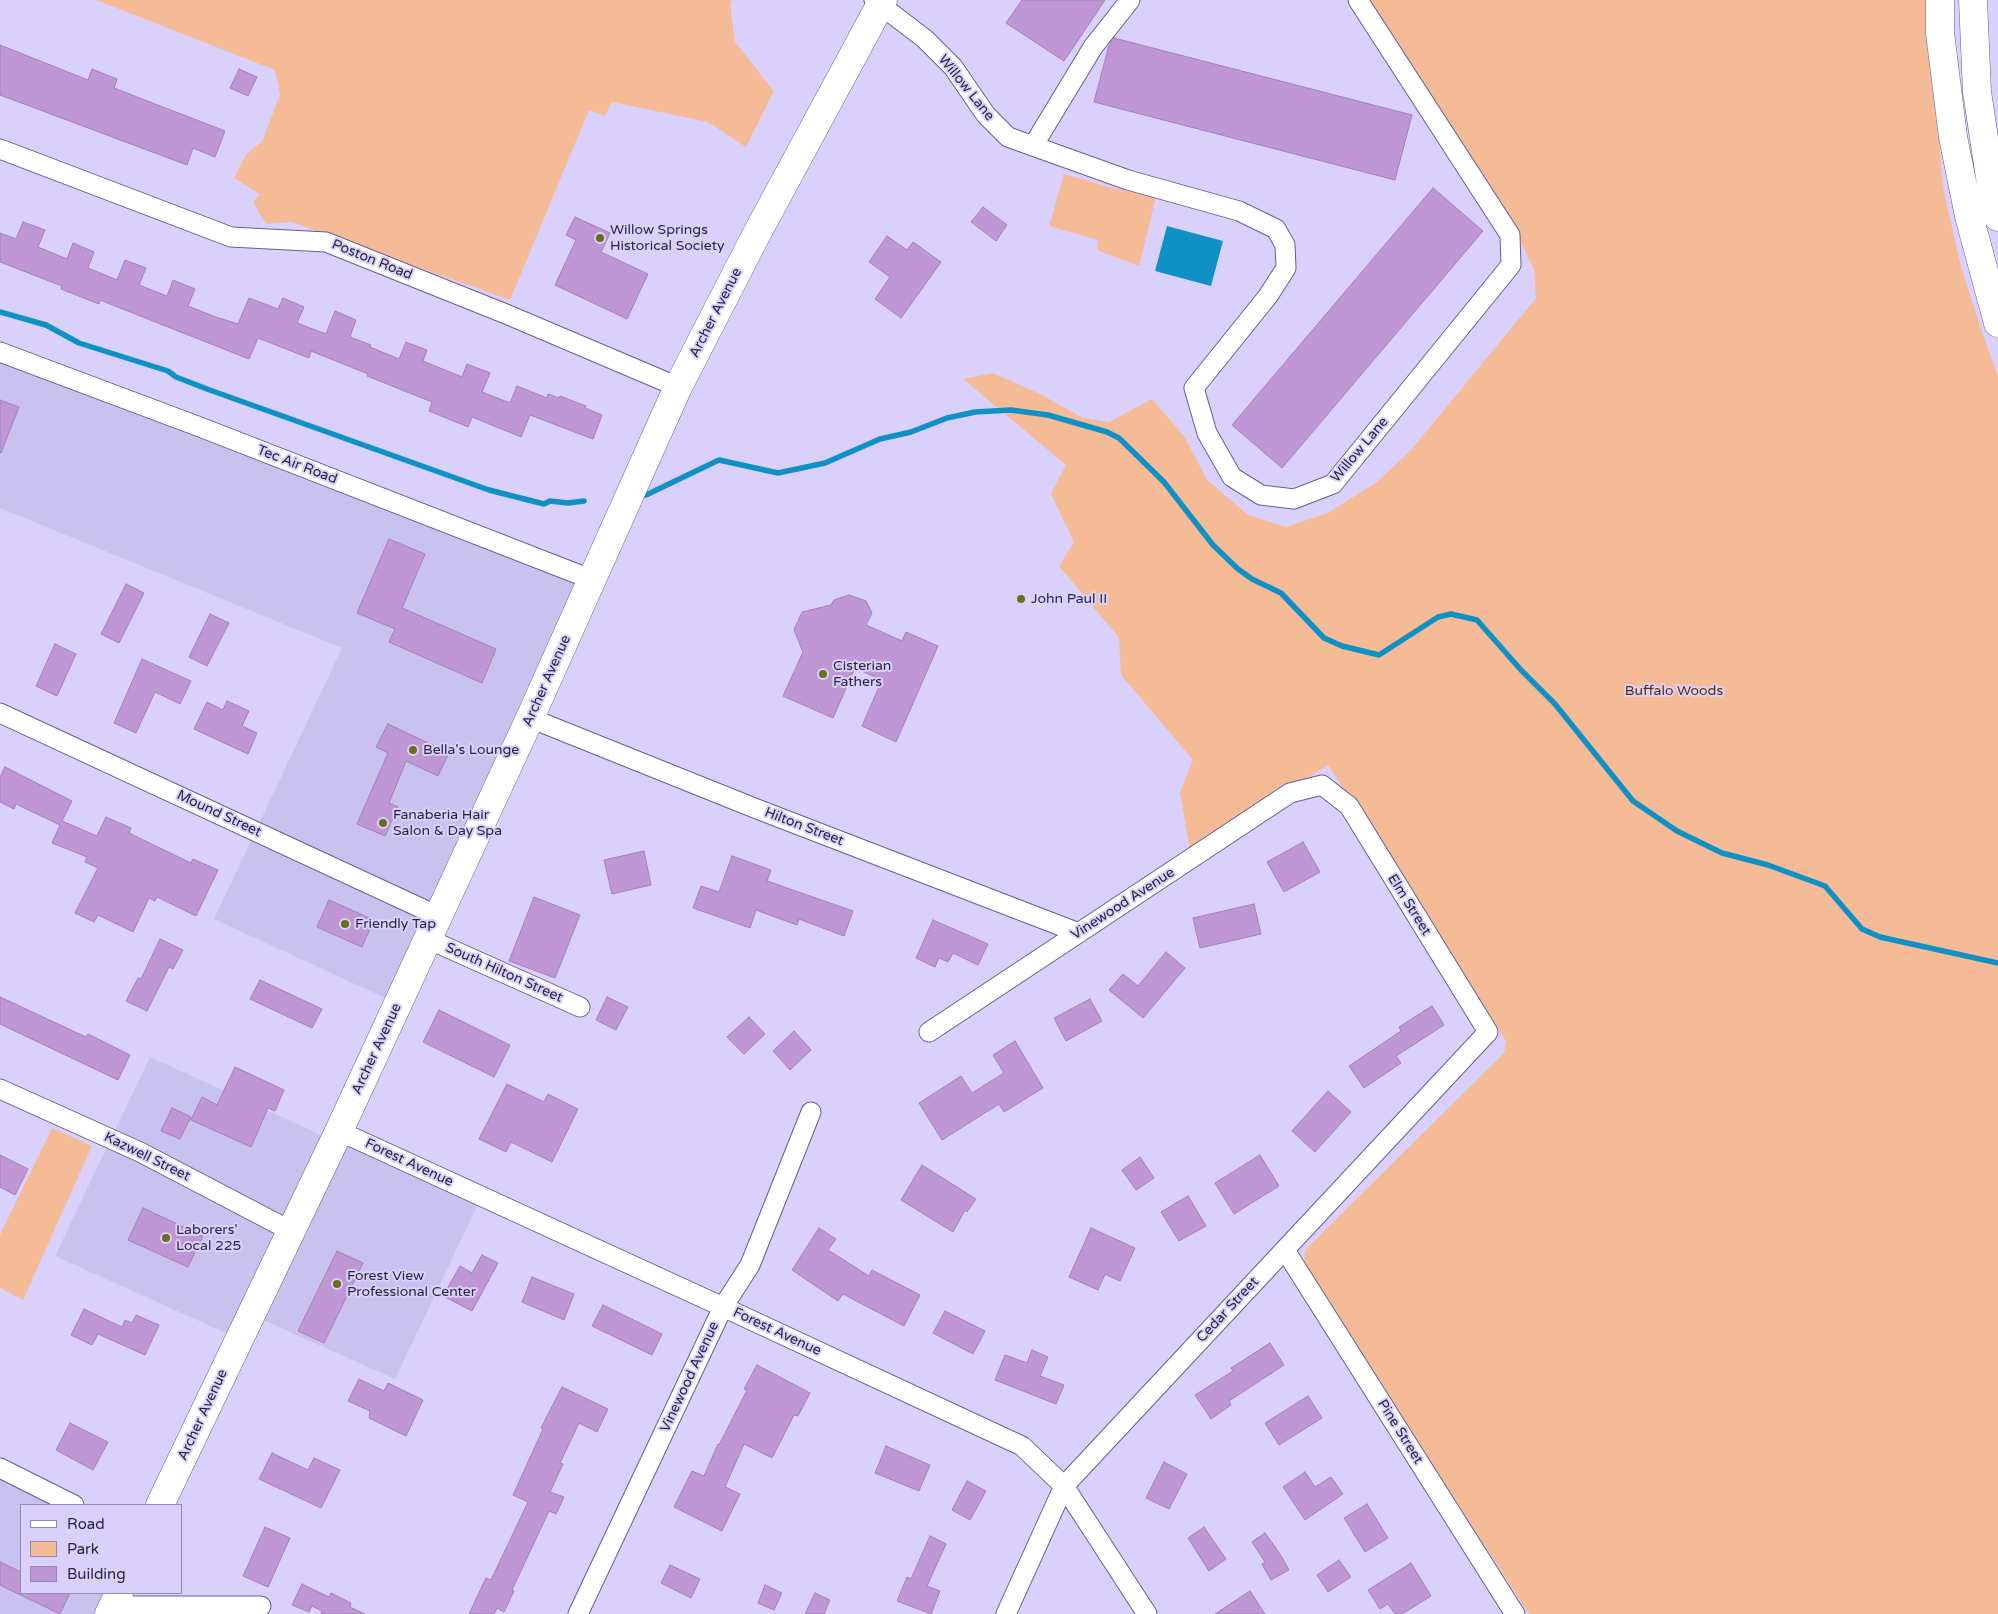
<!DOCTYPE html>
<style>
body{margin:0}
#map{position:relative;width:1998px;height:1614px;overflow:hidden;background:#d9d1fb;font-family:"Varela Round",sans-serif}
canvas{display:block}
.legend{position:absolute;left:20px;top:1504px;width:162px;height:90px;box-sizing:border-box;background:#d9d1fb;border:1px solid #938cb0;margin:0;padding:6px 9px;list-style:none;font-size:15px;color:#2b2540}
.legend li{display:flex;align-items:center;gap:10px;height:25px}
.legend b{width:25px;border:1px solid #938cb0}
</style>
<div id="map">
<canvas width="1998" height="1614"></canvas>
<ul class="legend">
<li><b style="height:6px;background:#fff"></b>Road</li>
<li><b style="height:14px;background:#f5bb96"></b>Park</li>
<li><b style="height:14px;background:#bf97d4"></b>Building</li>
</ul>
</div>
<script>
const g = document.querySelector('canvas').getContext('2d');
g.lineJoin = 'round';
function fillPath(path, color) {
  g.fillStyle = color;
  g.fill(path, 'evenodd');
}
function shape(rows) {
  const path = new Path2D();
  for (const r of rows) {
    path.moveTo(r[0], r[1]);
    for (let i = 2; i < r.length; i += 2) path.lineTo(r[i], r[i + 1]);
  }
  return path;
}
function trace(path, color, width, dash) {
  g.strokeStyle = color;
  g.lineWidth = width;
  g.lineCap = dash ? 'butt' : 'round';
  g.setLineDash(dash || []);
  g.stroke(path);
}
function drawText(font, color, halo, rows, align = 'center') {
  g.font = font + ' "Varela Round",sans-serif';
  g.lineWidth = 4;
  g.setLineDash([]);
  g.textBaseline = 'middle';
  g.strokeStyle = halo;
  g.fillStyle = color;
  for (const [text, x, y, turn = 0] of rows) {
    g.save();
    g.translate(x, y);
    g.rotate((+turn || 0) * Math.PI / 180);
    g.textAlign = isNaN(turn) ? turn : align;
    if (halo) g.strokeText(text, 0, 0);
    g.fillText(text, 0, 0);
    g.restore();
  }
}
const built = shape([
 [0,362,588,578,394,1002,214,919,342,648,0,508],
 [150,1057,330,1139,345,1138,479,1202,395,1379,261,1319,235,1337,55,1256],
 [0,1474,72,1505,21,1505,21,1593,115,1593,105,1614,0,1614]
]);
const green = shape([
 [96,0,732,0,730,4,735,42,774,91,746,147,708,122,612,102,605,116,589,110,510,300,292,222,266,224,253,202,260,194,234,178,245,156,262,141,280,95,275,70],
 [1366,0,1932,0,1941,168,1944,192,1961,267,1984,338,1998,376,1998,1614,1529,1614,1336,1317,1304,1263,1305,1250,1504,1053,1506,1041,1328,765,1190,851,1180,792,1193,760,1121,675,1119,638,1059,566,1074,542,1051,494,1066,465,963,379,993,373,1038,393,1083,418,1109,422,1152,399,1184,436,1207,480,1248,515,1286,527,1328,513,1377,482,1411,450,1536,298,1534,269,1521,243],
 [1064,174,1113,188,1156,197,1139,266,1097,250,1098,240,1049,226],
 [52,1128,92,1146,23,1300,0,1288,0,1235]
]);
const water = shape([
 [1167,226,1223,241,1211,286,1155,271]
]);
const stream = shape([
 [0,312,46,325,79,343,168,371,176,377,207,389,489,490,544,504,550,501,568,503,584,501],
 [646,495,719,460,778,473,825,463,880,439,911,432,947,418,975,412,1011,410,1048,415,1107,432,1119,438,1164,482,1213,545,1238,569,1252,579,1281,593,1324,638,1342,646,1379,655,1438,617,1451,614,1477,620,1521,670,1555,704,1633,801,1677,831,1722,853,1768,865,1825,886,1862,929,1880,937,1998,963]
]);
const building = shape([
 [1022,0,1105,0,1064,61,1006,23,1022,0],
 [1114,38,1412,115,1395,180,1094,102,1109,45,1114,38],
 [0,45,88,80,92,69,117,79,114,88,225,131,215,157,193,148,187,165,0,95,0,45],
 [239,69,257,77,248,96,230,88,239,69],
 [1433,188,1483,231,1282,468,1232,425,1433,188],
 [983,207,1007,225,996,241,971,222,983,207],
 [575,217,610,233,601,252,648,274,627,319,555,285,576,240,566,235,575,217],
 [23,222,45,230,38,247,67,259,73,243,94,252,88,268,117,280,125,260,146,268,139,285,167,296,173,280,195,289,188,306,216,317,238,324,249,298,278,309,283,298,304,307,297,323,326,334,335,311,356,320,350,337,371,345,370,347,399,359,406,342,427,350,423,361,462,377,467,364,490,373,482,392,510,403,517,386,547,398,548,394,559,398,560,396,586,406,585,408,602,415,593,439,530,415,521,437,472,417,468,427,429,411,432,402,367,376,368,374,311,351,309,358,258,338,249,359,100,300,99,304,61,289,62,286,0,262,0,233,16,239,23,222],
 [887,236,907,250,913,242,941,262,901,318,875,299,890,277,869,262,887,236],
 [0,400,19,407,1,453,0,452,0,400],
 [389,539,425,554,402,608,496,649,482,683,389,642,395,629,357,613,389,539],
 [126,584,144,593,119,643,101,634,126,584],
 [849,595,866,601,872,613,866,625,902,641,906,632,938,646,896,742,862,726,882,680,855,668,833,718,783,696,803,652,794,630,802,612,831,605,834,600,849,595],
 [210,614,229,623,207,666,189,657,210,614],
 [55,644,76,654,57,696,36,686,55,644],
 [142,659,191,681,180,704,155,692,136,733,114,723,142,659],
 [227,701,249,711,242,726,257,733,248,754,194,729,207,702,223,710,227,701],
 [388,724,449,753,438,776,406,761,389,803,398,807,385,836,357,824,388,753,376,747,388,724],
 [5,767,72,801,62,821,97,836,106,817,131,828,129,833,191,863,193,859,218,870,196,916,157,897,155,901,149,898,133,932,98,915,94,922,75,913,98,868,85,862,87,857,52,843,60,825,16,804,14,809,0,802,0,777,5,767],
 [1303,842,1320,872,1284,892,1267,862,1303,842],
 [644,851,651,885,612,894,604,860,644,851],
 [732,856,771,870,767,881,853,911,844,936,799,919,797,925,756,910,750,928,693,908,701,886,719,892,732,856],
 [534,897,580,915,555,978,509,961,534,897],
 [329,900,374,920,362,947,317,927,329,900],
 [1254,904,1261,934,1200,948,1193,918,1254,904],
 [933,920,988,944,978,965,953,953,948,962,939,958,935,967,916,958,933,920],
 [160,939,183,950,173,969,169,967,147,1011,126,1001,138,978,141,979,160,939],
 [1166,952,1185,968,1143,1018,1109,990,1123,974,1138,986,1166,952],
 [260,980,322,1009,312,1028,250,999,260,980],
 [0,997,86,1037,88,1034,130,1055,118,1080,0,1024,0,997],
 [607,997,628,1007,616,1030,596,1020,607,997],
 [1090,999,1102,1021,1066,1041,1054,1018,1090,999],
 [1432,1006,1444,1025,1396,1056,1401,1063,1364,1088,1349,1066,1401,1031,1399,1027,1432,1006],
 [439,1010,510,1045,494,1077,423,1042,439,1010],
 [749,1017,765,1034,744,1054,727,1037,749,1017],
 [794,1031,811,1050,790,1070,773,1051,794,1031],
 [1015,1041,1043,1088,1004,1112,999,1104,942,1140,919,1103,961,1076,972,1093,1004,1073,993,1055,1015,1041],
 [235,1067,284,1090,275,1111,268,1108,251,1147,191,1120,202,1097,217,1105,235,1067],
 [507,1084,544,1102,548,1094,578,1109,552,1162,511,1142,506,1152,479,1139,507,1084],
 [1328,1091,1351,1112,1315,1152,1292,1131,1328,1091],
 [172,1108,191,1117,180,1139,161,1131,172,1108],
 [0,1155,28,1169,15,1195,0,1187,0,1155],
 [1260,1155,1279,1186,1234,1214,1215,1183,1260,1155],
 [1140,1157,1154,1178,1136,1190,1122,1170,1140,1157],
 [922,1165,976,1199,967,1212,965,1210,953,1232,901,1200,922,1165],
 [1188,1196,1206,1226,1179,1241,1161,1212,1188,1196],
 [143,1208,203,1236,188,1267,128,1240,143,1208],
 [819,1228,836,1239,828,1250,869,1276,872,1270,920,1295,904,1326,843,1294,838,1301,792,1270,819,1228],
 [1091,1228,1135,1248,1120,1281,1105,1274,1098,1290,1069,1277,1091,1228],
 [337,1251,363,1263,324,1343,298,1331,337,1251],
 [482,1255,498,1263,472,1311,443,1296,460,1266,472,1273,482,1255],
 [532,1277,574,1294,564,1320,522,1302,532,1277],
 [603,1305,662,1334,652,1355,592,1326,603,1305],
 [84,1309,122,1327,125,1320,132,1323,136,1315,159,1325,145,1355,98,1334,92,1345,71,1335,84,1309],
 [945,1311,985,1331,973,1354,933,1333,945,1311],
 [1270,1343,1284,1365,1229,1401,1231,1405,1211,1419,1195,1395,1233,1371,1231,1368,1270,1343],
 [1032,1350,1048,1357,1040,1376,1064,1385,1056,1404,995,1380,1005,1355,1027,1363,1032,1350],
 [757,1365,810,1393,798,1416,794,1415,772,1458,744,1444,725,1487,740,1494,722,1531,674,1507,692,1471,704,1476,718,1444,719,1445,747,1390,744,1389,757,1365],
 [359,1379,384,1391,388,1383,423,1400,406,1436,369,1418,370,1411,348,1401,359,1379],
 [562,1387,608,1409,597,1432,579,1423,560,1463,563,1464,550,1492,564,1497,556,1514,549,1511,512,1590,514,1591,504,1612,497,1608,494,1614,469,1614,486,1578,491,1580,528,1502,513,1495,543,1429,541,1428,562,1387],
 [1308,1396,1322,1418,1279,1445,1265,1423,1308,1396],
 [70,1423,108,1442,93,1470,56,1450,70,1423],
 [886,1446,930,1465,919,1491,875,1473,886,1446],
 [272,1453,308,1470,314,1458,340,1470,321,1508,259,1479,272,1453],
 [1164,1462,1187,1474,1169,1509,1146,1498,1164,1462],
 [1305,1472,1315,1487,1331,1477,1343,1494,1305,1520,1283,1487,1305,1472],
 [967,1481,986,1491,970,1520,952,1510,967,1481],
 [1367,1504,1388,1538,1365,1552,1344,1518,1367,1504],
 [265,1527,290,1538,268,1587,243,1576,265,1527],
 [1204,1527,1226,1559,1209,1571,1188,1538,1204,1527],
 [1265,1533,1280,1554,1289,1570,1271,1580,1262,1564,1265,1562,1252,1542,1265,1533],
 [930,1536,946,1544,927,1586,940,1591,931,1614,897,1601,907,1577,911,1579,930,1536],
 [1339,1560,1351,1577,1328,1592,1317,1575,1339,1560],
 [0,1562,21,1572,21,1593,70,1593,60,1614,0,1585,0,1562],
 [1411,1563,1431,1596,1402,1614,1395,1614,1388,1604,1380,1609,1368,1590,1411,1563],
 [670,1565,700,1579,691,1598,661,1583,670,1565],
 [302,1584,329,1597,331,1593,351,1603,350,1607,365,1614,321,1614,322,1611,312,1606,309,1612,292,1605,302,1584],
 [765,1585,782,1593,774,1610,758,1603,765,1585],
 [1250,1591,1265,1614,1215,1614,1250,1591],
 [815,1593,830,1600,824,1614,805,1614,815,1593]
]);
const street = shape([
 [874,0,925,39,953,67,986,115,1008,137,1033,146],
 [1130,0,1093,47,1033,146,1128,180,1239,211,1276,229,1285,245,1286,268,1268,296,1194,388,1207,433,1232,477,1261,495,1294,499,1333,484,1511,265,1510,235,1358,0],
 [0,149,231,237,326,242,506,314,678,387],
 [0,352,200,427,593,580],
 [0,713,438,916],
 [530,718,757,809,1079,933],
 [428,939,580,1007],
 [929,1032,1290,793,1322,785,1349,806,1488,1032,1064,1486,1006,1614],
 [0,1089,140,1152,291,1231],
 [339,1131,723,1307,1022,1446,1064,1486,1147,1614],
 [1285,1250,1515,1614],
 [0,1468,74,1505],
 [112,1606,261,1606],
 [578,1614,723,1307,750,1265,811,1112]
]);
const primary = shape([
 [160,1505,339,1131,530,718,678,387,755,237,883,0],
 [109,1614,119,1593]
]);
const highway = shape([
 [1940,0,1940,33,1953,137,1969,216,1998,323],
 [1973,0,1977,92,1993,197,1998,217]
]);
const markers = [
 [600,238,5,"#6a7017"],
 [1021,599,5,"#6a7017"],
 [823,674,5,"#6a7017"],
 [413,750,5,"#6a7017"],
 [383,823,5,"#6a7017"],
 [345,924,5,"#6a7017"],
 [166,1238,5,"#6a7017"],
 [337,1284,5,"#6a7017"]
];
const streetNames = [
 ["Willow Lane",966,88,51],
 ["Poston Road",372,260,22],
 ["Archer Avenue",716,313,-63],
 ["Willow Lane",1360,450,-50],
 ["Tec Air Road",297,465,21],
 ["Archer Avenue",547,681,-66],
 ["Mound Street",219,814,25],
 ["Hilton Street",804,827,21],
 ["Vinewood Avenue",1123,904,-33],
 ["Elm Street",1409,905,58],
 ["South Hilton Street",504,973,24],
 ["Archer Avenue",377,1049,-65],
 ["Kazwell Street",147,1157,26],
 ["Forest Avenue",409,1163,25],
 ["Cedar Street",1228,1310,-47],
 ["Forest Avenue",777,1332,25],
 ["Vinewood Avenue",690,1377,-65],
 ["Archer Avenue",203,1415,-65],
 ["Pine Street",1400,1432,58]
];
const poiNames = [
 ["Willow Springs",610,230],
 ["Historical Society",610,246],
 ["John Paul II",1031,599],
 ["Cisterian",833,666],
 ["Fathers",833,682],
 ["Bella's Lounge",423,750],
 ["Fanaberia Hair",393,815],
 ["Salon & Day Spa",393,831],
 ["Friendly Tap",355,924],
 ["Laborers'",176,1230],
 ["Local 225",176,1246],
 ["Forest View",347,1276],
 ["Professional Center",347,1292]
];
const parkNames = [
 ["Buffalo Woods",1674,691]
];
fillPath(built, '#c9c1ee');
fillPath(green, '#f5bb96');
fillPath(water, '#1091c5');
trace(stream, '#1091c5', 5.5);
fillPath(building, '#bf97d4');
trace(building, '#a57eb9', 1);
trace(street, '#6a5b99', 21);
trace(primary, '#6a5b99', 29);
trace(highway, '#6a5b99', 29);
trace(street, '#fff', 19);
trace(primary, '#fff', 28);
trace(highway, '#fff', 28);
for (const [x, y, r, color] of markers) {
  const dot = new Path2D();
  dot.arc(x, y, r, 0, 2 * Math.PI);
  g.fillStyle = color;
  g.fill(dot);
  trace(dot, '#d9d1fb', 2);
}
drawText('14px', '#2b2540', '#d9d1fb', streetNames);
drawText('14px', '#2b2540', '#d9d1fb', poiNames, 'left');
drawText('14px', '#622d00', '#d9d1fb', parkNames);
</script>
